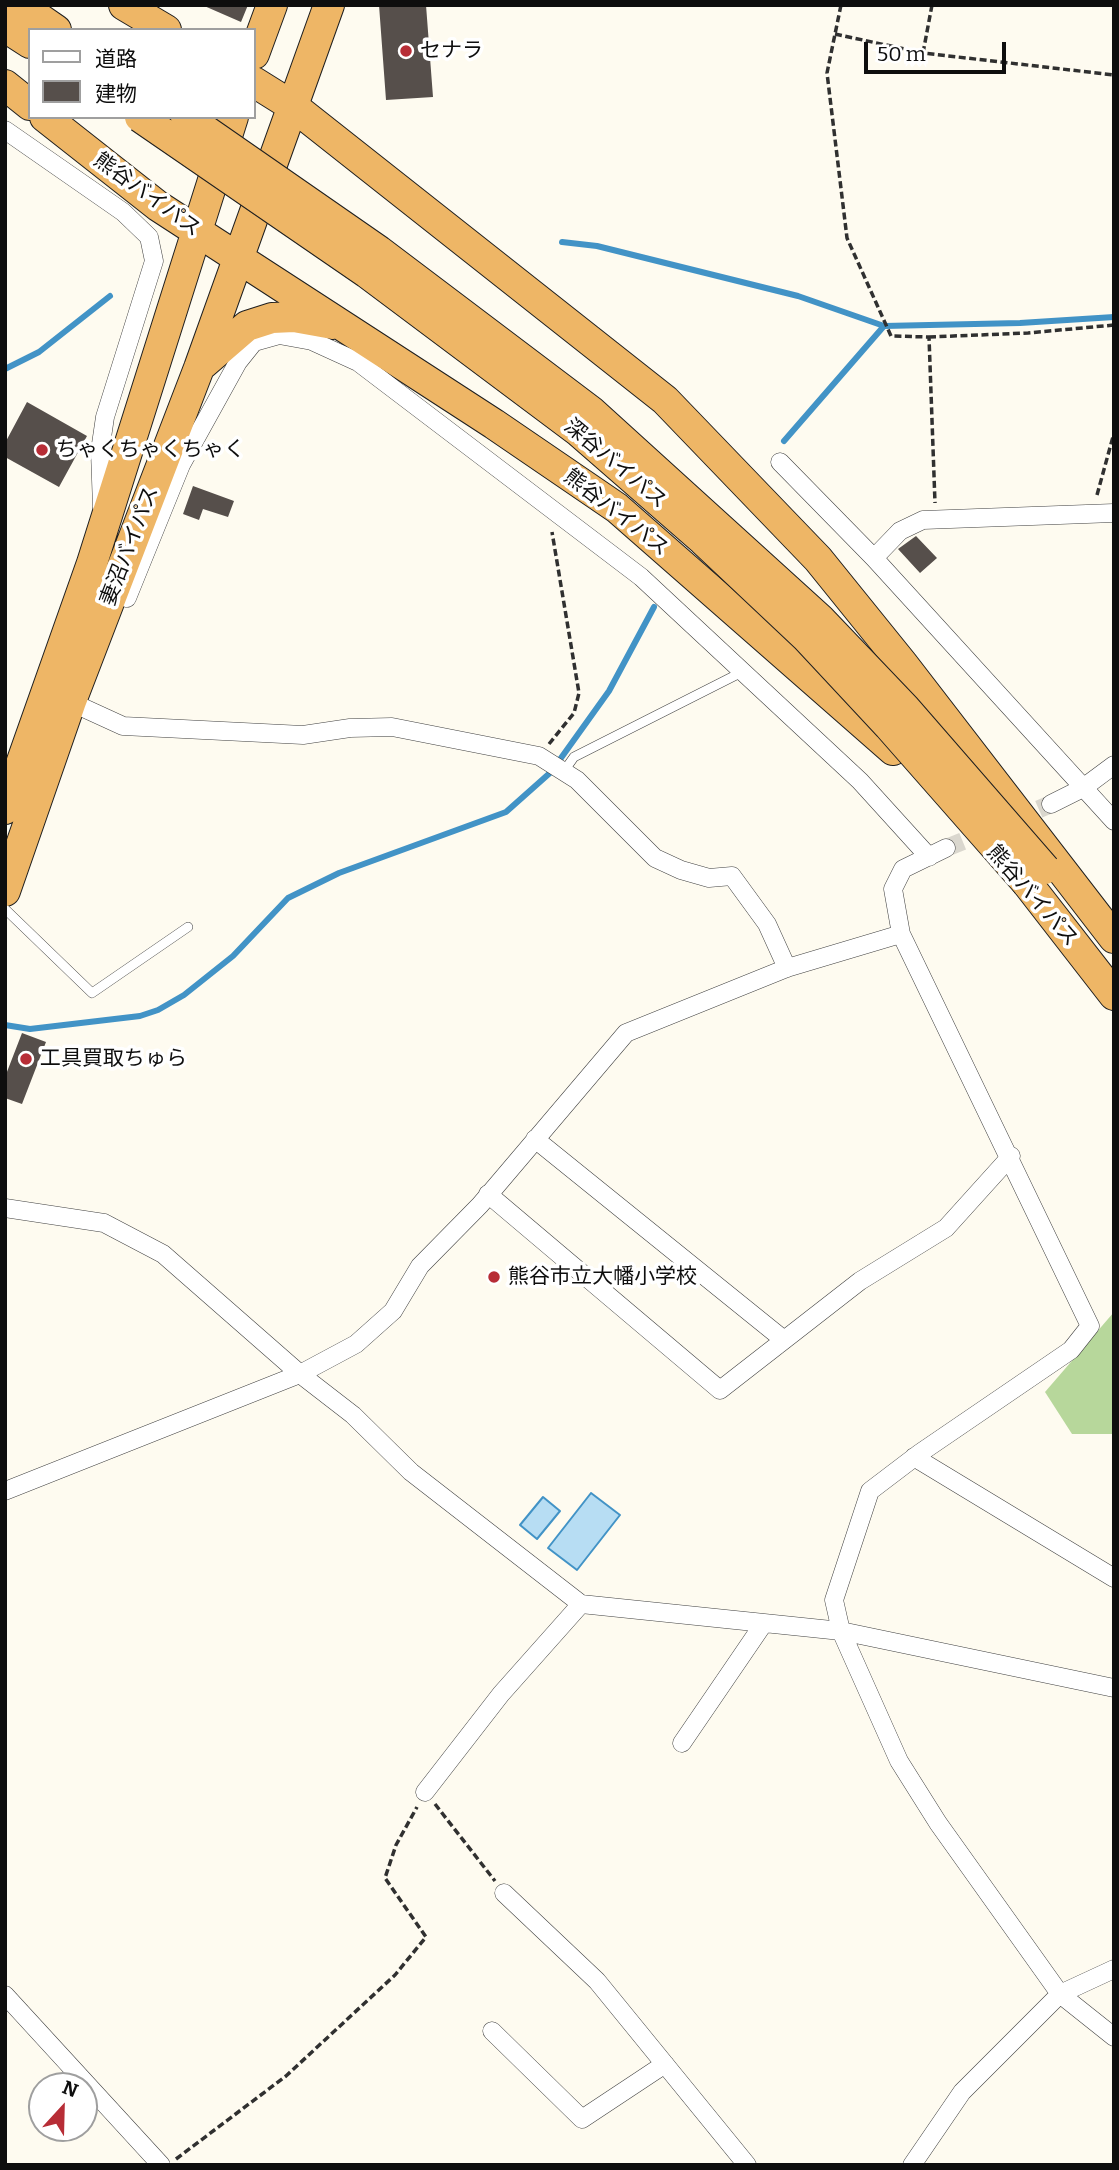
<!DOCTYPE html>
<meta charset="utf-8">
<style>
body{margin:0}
#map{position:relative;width:1119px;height:2170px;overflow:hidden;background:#fefbf0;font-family:Bitter,"Noto Sans JP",serif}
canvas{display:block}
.frame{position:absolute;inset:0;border:7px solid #0e0e0e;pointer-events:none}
.legend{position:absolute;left:28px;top:28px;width:228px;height:91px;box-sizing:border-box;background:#fff;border:2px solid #9f9f9f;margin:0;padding:9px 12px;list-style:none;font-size:21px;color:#0e0e0e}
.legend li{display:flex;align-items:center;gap:14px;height:35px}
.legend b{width:35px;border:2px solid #9f9f9f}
.north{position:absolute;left:28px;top:2072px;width:70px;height:70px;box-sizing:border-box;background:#fff;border:2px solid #9f9f9f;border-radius:50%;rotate:22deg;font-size:19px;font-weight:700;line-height:28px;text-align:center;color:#0e0e0e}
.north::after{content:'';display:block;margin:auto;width:24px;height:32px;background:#b72d36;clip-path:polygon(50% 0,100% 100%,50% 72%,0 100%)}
.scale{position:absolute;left:864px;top:42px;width:142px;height:32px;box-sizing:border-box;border:4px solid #0e0e0e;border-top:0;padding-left:9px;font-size:21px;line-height:24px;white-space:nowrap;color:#0e0e0e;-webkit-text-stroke:5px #fff;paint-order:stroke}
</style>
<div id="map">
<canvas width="1119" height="2170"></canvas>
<div class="frame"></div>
<ul class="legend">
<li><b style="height:9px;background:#fff"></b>道路</li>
<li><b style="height:19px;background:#564f4b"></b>建物</li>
</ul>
<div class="north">N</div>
<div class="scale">50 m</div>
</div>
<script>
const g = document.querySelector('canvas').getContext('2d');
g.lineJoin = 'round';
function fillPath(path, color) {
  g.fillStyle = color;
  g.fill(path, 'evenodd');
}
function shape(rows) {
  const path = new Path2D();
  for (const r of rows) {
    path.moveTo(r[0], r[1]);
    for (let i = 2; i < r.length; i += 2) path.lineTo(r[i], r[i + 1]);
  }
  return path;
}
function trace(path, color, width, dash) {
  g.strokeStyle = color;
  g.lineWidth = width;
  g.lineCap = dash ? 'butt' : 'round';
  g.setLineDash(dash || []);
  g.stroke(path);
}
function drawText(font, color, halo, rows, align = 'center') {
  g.font = font + ' Bitter,"Noto Sans JP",serif';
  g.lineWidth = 7;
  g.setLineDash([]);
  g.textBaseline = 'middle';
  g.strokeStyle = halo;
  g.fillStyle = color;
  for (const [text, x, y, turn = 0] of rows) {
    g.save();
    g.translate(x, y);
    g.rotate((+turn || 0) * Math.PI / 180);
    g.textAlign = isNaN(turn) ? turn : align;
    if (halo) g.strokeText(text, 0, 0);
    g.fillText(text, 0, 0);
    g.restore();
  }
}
const forest = shape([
 [1114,1312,1114,1434,1072,1434,1045,1392]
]);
const water = shape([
 [591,1493,620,1515,577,1570,548,1548,591,1493],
 [543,1497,560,1511,537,1539,520,1525,543,1497]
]);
const stream = shape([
 [562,242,597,246,798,296,884,326,1020,323,1114,317],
 [5,369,39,352,110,296],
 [784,441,884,326],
 [5,1025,30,1029,140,1016,158,1010,184,995,233,956,288,898,339,873,506,812,551,772,609,691,654,607]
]);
const building = shape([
 [202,5,248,5,241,22],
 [379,5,426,5,433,97,386,100],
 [27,402,87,436,59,487,5,457,5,443],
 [193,486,234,501,228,517,203,509,199,520,183,514],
 [916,536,937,558,920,573,898,549],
 [22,1033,46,1042,22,1104,5,1098,5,1077]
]);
const minorTunnel = shape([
 [1014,820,1051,804],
 [946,848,988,831]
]);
const path = shape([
 [841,5,827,73,847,238,891,336,929,337,935,503],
 [835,34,923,53,1114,75],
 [923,53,932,5],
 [929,337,1028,333,1114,325],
 [1097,495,1114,433],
 [549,744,574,713,579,693,552,532],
 [435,1804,495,1881],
 [176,2159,286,2076,395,1975,426,1937,385,1878,396,1845,417,1807]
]);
const service = shape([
 [564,771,574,757,744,671],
 [5,909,92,993,188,927]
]);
const minor = shape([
 [5,130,123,212,149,237,154,261,105,417,100,451,102,507],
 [780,462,874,558,1114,821],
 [874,558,900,531,923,520,1114,513],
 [113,593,127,598,181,465,238,362,254,342,279,335,312,341,358,362,641,577,860,781,929,857],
 [64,699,123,726,303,735,350,728,392,727,539,756,577,780,655,858,681,870,709,878,732,876,767,924,787,968],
 [1051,804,1083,788,1114,765],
 [946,848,903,869,893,889,901,934,1090,1326,1071,1350,920,1453,870,1491,834,1600,841,1631,899,1761,938,1823,1060,1994,1114,2037],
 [535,1139,784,1340],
 [488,1194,720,1390,860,1281,946,1228,1011,1156],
 [5,1208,104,1223,163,1254,300,1374,353,1415,411,1472,581,1604,841,1631,1114,1688],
 [914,1457,1114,1578],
 [5,1491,300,1374,356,1344,393,1311,420,1266,480,1205,626,1033,787,968,901,934],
 [682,1743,764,1623],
 [425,1792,501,1694,581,1604],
 [504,1893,597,1981,747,2165],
 [5,1995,161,2165],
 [492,2031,582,2119,665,2064],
 [912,2165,962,2092,1060,1994,1114,1969]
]);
const trunk = shape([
 [20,5,56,30],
 [124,5,166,30],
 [5,27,30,43],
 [254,54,272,5],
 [254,82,294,107,665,400,818,559,902,663,1114,938],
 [5,85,30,105],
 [45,117,158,206,494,424,617,508,893,750],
 [203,364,247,326,272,318,294,317,333,324],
 [5,809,92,563,233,117],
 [1027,883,1114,995],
 [5,891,71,701,199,368,329,5]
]);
const trunkBridge = shape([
 [140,117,367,273,578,431,703,540,806,637,889,726,1027,883],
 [186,117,379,251,592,412,820,619,905,708,1045,869]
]);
const markers = [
 [406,51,7,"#b72d36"],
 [42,450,7,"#b72d36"],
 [26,1059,7,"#b72d36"],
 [494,1277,7,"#b72d36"]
];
const poiNames = [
 ["セナラ",420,51],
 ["ちゃくちゃくちゃく",56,450],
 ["工具買取ちゅら",40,1059],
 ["熊谷市立大幡小学校",508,1277]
];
const streetNames = [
 ["熊谷バイパス",147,195,36],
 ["深谷バイパス",615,464,40],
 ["熊谷バイパス",616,513,38],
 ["妻沼バイパス",130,546,-69],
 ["熊谷バイパス",1032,896,49]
];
fillPath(forest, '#b7d79b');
fillPath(water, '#b7ddf3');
trace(water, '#4293c6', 2);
trace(stream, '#4293c6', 6);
fillPath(building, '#564f4b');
trace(minorTunnel, '#dad7ce', 18, [18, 9]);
trace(service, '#414141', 10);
trace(minor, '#414141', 19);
trace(trunk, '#1f1f1f', 32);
trace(path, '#303030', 3.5, [7, 3.5]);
trace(service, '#fff', 9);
trace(minor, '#fff', 18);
trace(trunk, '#eeb666', 30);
trace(trunkBridge, '#1f1f1f', 32, []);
trace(trunkBridge, '#eeb666', 30);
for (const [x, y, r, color] of markers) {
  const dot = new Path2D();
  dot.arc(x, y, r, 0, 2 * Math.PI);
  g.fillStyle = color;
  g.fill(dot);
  trace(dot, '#fff', 2.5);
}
drawText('21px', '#0e0e0e', '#fff', poiNames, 'left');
drawText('21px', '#0e0e0e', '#fff', streetNames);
</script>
